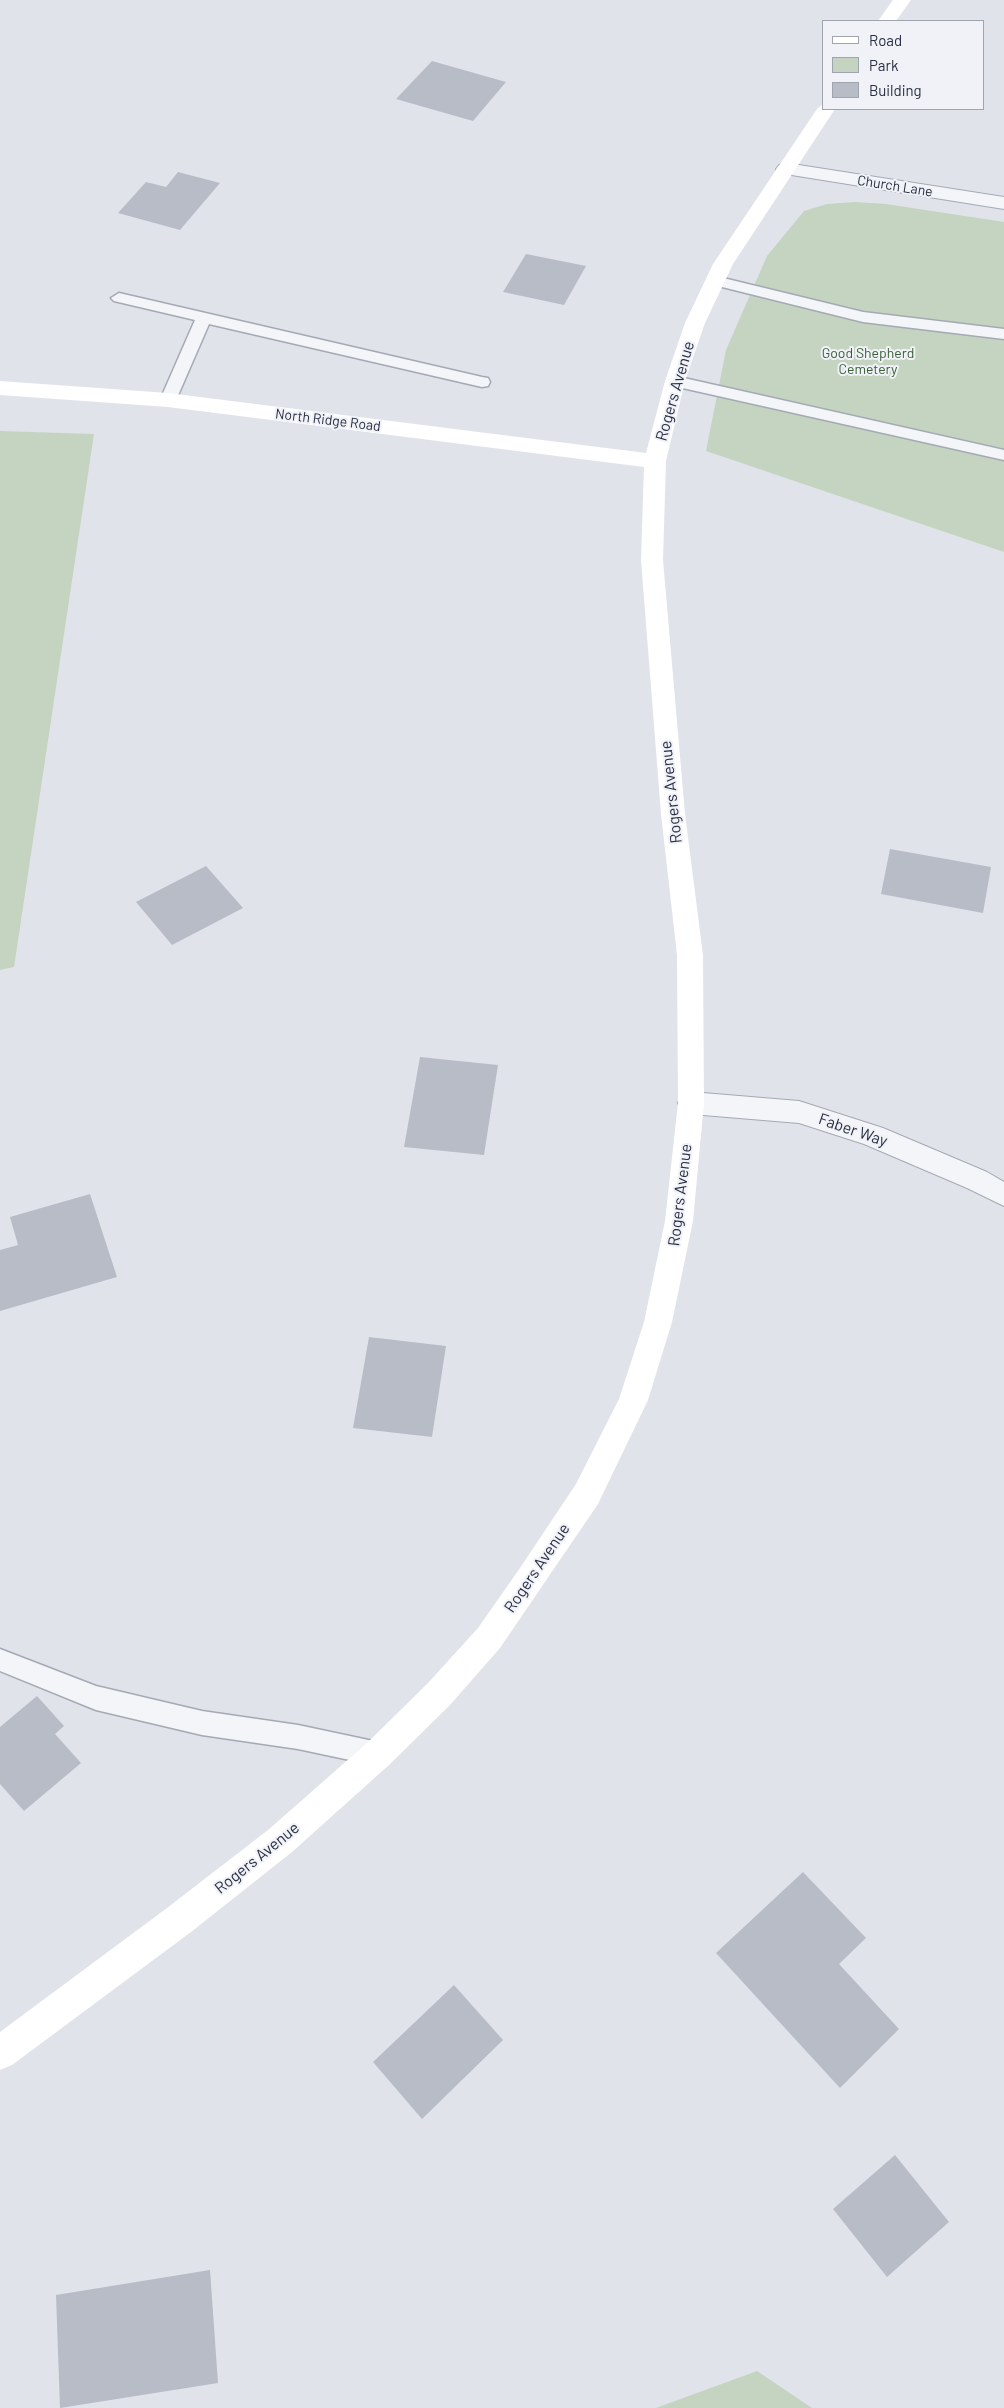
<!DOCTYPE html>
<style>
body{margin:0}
#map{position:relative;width:1004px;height:2408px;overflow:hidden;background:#e0e3ea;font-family:Barlow,sans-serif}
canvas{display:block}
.legend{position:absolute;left:822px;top:20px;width:162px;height:90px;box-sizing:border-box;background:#f0f2f7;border:1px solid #a0a4af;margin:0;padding:6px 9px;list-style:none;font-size:15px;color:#282f42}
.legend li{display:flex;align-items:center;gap:10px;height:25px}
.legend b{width:25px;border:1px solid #a0a4af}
</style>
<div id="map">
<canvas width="1004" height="2408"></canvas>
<ul class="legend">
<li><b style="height:6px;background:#fff"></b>Road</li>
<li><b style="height:14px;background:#c4d4c1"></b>Park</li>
<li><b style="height:14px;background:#b7bcc7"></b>Building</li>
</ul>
</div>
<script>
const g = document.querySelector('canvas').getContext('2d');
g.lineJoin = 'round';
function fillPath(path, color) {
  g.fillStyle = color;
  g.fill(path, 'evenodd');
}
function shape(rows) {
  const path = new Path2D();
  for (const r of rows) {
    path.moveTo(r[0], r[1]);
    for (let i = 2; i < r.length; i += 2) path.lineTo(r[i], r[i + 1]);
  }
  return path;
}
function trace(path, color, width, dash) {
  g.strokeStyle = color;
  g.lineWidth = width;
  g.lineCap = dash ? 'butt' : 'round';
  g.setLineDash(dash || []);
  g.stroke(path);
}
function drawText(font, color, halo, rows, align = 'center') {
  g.font = font + ' Barlow,sans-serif';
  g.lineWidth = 4;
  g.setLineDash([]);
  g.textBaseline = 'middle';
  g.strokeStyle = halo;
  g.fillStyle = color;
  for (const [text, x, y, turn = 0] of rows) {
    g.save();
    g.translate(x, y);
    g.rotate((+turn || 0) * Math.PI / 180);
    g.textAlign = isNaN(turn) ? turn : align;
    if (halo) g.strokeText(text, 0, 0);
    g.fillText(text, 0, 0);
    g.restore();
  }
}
const green = shape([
 [855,202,886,204,1004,222,1004,552,706,451,726,350,767,256,804,211,827,204],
 [0,431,94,434,14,967,0,970],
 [757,2371,812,2408,656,2408]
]);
const building = shape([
 [432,61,506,82,473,121,396,99],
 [178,172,220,183,180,230,118,213,146,182,166,187],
 [526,254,586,266,564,305,503,292],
 [890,849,991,867,983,913,881,894],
 [206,866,243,908,172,945,136,902],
 [420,1057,498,1065,484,1155,404,1147],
 [90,1194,117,1277,0,1311,0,1250,18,1245,10,1217],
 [369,1337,446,1346,432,1437,353,1428],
 [37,1696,64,1726,55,1734,81,1763,24,1811,0,1784,0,1727],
 [803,1872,866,1938,839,1964,899,2029,840,2088,716,1953],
 [454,1985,503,2040,422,2119,373,2062],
 [895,2155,949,2222,887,2277,833,2209],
 [210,2270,218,2383,60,2408,56,2295]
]);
const lane = shape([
 [715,276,863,312,1004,329,1004,339,863,322,710,284,707,281,715,276],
 [119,293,482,377,488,378,490,382,488,386,482,387,209,324,176,400,174,404,168,405,162,404,160,400,195,320,114,301,111,298,119,293],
 [675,376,1004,450,1004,460,669,385,667,381,669,377,675,376],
 [0,1649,96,1686,202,1711,298,1725,378,1742,387,1746,390,1754,387,1762,378,1766,298,1749,202,1735,96,1710,0,1671,0,1649]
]);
const street = shape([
 [786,163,1004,197,1004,209,779,173,776,169,779,165,786,163],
 [691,1092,799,1101,883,1128,987,1172,1004,1182,1004,1206,967,1188,864,1144,799,1123,691,1114,682,1111,678,1103,682,1095,691,1092]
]);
const secondary = shape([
 [893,0,911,0,896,21,878,21,893,0],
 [823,104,823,109,835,109,733,264,705,323,685,381,666,461,663,560,685,814,703,955,704,1103,693,1221,672,1322,648,1400,598,1504,500,1648,450,1705,389,1765,292,1852,191,1932,12,2065,0,2070,0,2032,167,1908,268,1830,367,1743,428,1683,478,1628,520,1568,576,1484,619,1399,644,1322,665,1221,678,1103,677,955,661,814,641,560,644,467,168,407,0,395,0,381,168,393,646,453,665,381,685,323,713,264,817,109,823,104]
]);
const farStreetnames = [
 ["Church Lane",895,186,9],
 ["North Ridge Road",328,420,7]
];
const farParknames = [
 ["Good Shepherd",868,353],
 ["Cemetery",868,369]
];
const streetNames = [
 ["Rogers Avenue",675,391,-74],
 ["Rogers Avenue",671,792,-96],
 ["Faber Way",853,1130,19],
 ["Rogers Avenue",680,1195,-83],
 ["Rogers Avenue",537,1568,-56],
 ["Rogers Avenue",257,1858,-39]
];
fillPath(green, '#c4d4c1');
fillPath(building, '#b7bcc7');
trace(lane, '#a5a9b4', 3);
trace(street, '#a5a9b4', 2);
fillPath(lane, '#f3f5f8');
fillPath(street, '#f3f5f8');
fillPath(secondary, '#fff');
drawText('14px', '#282f42', '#f0f2f7', farStreetnames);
drawText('14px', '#385e35', '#f0f2f7', farParknames);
drawText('16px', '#282f42', '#f0f2f7', streetNames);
</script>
